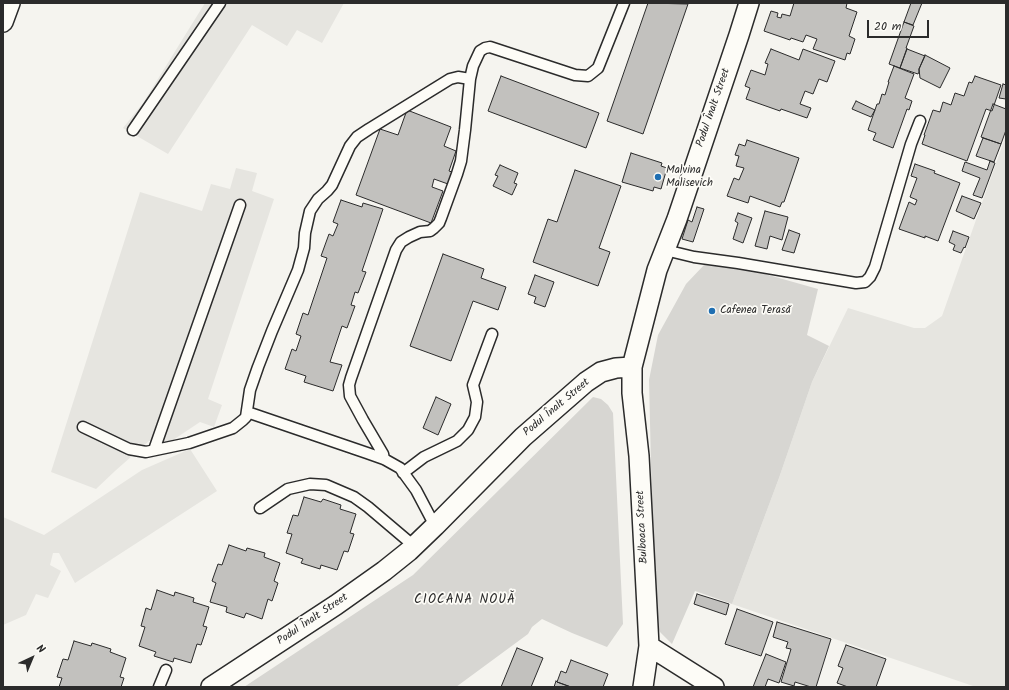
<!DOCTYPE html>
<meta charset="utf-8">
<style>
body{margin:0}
#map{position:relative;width:1009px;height:690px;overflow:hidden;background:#f5f4ef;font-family:Kalam,sans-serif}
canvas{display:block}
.frame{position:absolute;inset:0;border:4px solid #2b2b2b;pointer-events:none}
.north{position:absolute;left:12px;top:638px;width:40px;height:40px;-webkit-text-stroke:3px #fdfcf7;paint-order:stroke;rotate:44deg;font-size:11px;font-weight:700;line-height:16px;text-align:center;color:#2b2b2b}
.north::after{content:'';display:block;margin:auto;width:14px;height:18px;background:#2b2b2b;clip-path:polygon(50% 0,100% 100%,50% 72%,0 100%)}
.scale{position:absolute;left:867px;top:20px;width:62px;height:18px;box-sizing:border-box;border:2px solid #2b2b2b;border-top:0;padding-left:5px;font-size:12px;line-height:14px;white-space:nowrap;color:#2b2b2b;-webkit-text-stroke:3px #fdfcf7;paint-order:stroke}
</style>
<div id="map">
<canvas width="1009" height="690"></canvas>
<div class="frame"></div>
<div class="north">N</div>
<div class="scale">20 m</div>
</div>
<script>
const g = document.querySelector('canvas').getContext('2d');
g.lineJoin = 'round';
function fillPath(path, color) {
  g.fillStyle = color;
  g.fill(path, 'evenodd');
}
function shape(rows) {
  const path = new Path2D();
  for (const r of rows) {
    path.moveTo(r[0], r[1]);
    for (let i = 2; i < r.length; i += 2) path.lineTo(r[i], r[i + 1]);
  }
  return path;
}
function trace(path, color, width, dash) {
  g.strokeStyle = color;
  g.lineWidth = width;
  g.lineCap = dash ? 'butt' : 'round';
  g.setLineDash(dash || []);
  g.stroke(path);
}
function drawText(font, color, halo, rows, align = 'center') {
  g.font = font + ' Kalam,sans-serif';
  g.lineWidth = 3.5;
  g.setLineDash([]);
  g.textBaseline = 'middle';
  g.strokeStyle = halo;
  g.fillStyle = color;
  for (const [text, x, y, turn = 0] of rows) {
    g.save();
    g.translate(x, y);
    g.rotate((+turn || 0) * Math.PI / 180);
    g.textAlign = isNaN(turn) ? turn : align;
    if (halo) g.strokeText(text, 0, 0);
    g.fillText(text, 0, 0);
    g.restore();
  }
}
const built = shape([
 [205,3,344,3,322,43,297,30,287,46,252,25,168,154,123,128,143,103],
 [1006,135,1006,687,976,687,732,604,779,478,812,382,848,308,914,328,925,328,942,316],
 [236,168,257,173,252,191,274,199,208,399,222,405,214,427,200,422,170,442,149,441,115,471,96,489,51,472,140,192,202,211,211,184,230,189],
 [190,449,217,491,75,583,59,553,53,553,50,565,61,571,48,598,36,594,26,615,3,625,3,517,44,535,142,470]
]);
const green = shape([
 [726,263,818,289,807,335,829,346,812,382,779,478,732,604,695,591,672,644,660,632,655,621,654,594,649,380,658,335,686,284,704,265],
 [593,397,601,399,608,405,613,413,623,624,607,647,572,633,542,619,532,627,528,634,456,687,244,687,413,575]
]);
const building = shape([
 [648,3,688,4,643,134,607,121,648,3],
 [794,3,847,3,846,8,857,12,849,36,855,39,850,54,847,53,845,60,813,49,817,39,806,35,803,42,791,38,790,40,764,31,771,11,778,13,777,17,781,18,782,14,790,16,794,3],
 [911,3,922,3,913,25,904,22,911,3],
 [904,22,914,26,906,48,907,48,900,68,889,64,904,22],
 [771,49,799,60,803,49,835,61,827,82,819,79,813,94,805,91,800,104,811,108,807,118,781,109,780,111,746,99,750,88,745,86,751,70,765,75,768,64,765,63,771,49],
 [907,49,925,56,919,69,919,72,918,74,900,68,907,49],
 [925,55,950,68,940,88,920,78,919,69,925,55],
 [894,66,914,74,905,98,912,101,909,110,907,109,893,148,873,140,876,133,868,130,877,104,879,104,882,94,885,95,889,82,888,82,894,66],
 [501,76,599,113,586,148,488,111,501,76],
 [975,76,1001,85,992,111,986,109,967,161,922,144,925,135,924,135,933,110,940,112,943,102,951,105,955,93,964,96,969,82,972,83,975,76],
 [1003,84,1006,85,1006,99,999,98,1003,84],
 [856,101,875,110,871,117,852,109,856,101],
 [993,104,1006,109,1006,130,1001,144,981,137,993,104],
 [407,110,451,127,444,146,456,151,449,171,452,172,448,184,434,179,432,187,443,191,431,223,356,195,380,129,398,135,407,110],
 [983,138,1001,144,994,162,976,156,983,138],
 [747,140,799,158,784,202,782,202,780,207,750,196,748,203,727,196,734,178,739,180,744,168,736,166,739,156,735,155,739,144,745,146,747,140],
 [631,153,662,163,661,166,667,168,661,189,654,187,653,191,622,182,631,153],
 [990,161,995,163,982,198,973,195,980,178,962,171,965,162,987,170,990,161],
 [915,164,935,171,934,173,960,183,938,241,925,236,925,238,899,229,909,202,915,205,917,200,910,197,917,178,911,176,915,164],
 [500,165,518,173,514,183,517,184,512,195,493,186,498,176,495,175,500,165],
 [575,170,621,186,599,248,610,252,598,286,533,262,548,219,557,222,575,170],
 [962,196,981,203,974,219,956,211,962,196],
 [341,200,362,207,363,203,383,209,362,271,366,272,358,293,355,292,351,305,355,306,347,328,342,326,330,362,342,365,333,391,304,382,306,376,285,369,292,349,296,351,301,336,296,334,303,313,308,315,327,258,321,256,329,234,333,236,338,224,333,222,341,200],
 [697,207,704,209,693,242,682,239,688,220,692,222,697,207],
 [765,211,788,217,782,240,770,236,767,249,755,246,765,211],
 [738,213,752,218,743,243,733,239,738,223,735,221,738,213],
 [789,230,800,234,794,253,782,250,789,230],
 [953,231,969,237,965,248,964,247,961,253,953,250,955,245,949,242,953,231],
 [443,254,484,269,481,278,506,287,498,310,473,301,451,361,410,346,443,254],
 [535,275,554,282,545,307,534,303,536,297,528,294,535,275],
 [436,397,451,404,438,435,423,428,436,397],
 [304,497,321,502,323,499,341,505,340,509,356,514,350,533,354,534,348,552,344,551,337,570,321,565,320,569,301,563,303,559,286,553,292,534,287,533,293,515,298,516,304,497],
 [229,545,246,551,247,548,265,553,264,557,280,563,274,581,278,583,272,601,268,599,262,619,246,613,244,618,226,612,227,607,210,602,216,583,212,581,218,564,222,565,229,545],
 [157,590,174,596,175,592,194,598,193,602,209,607,203,626,207,627,201,645,197,644,191,663,174,658,173,662,154,656,156,652,139,646,145,627,141,626,146,608,151,610,157,590],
 [697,594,729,604,726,615,694,604,697,594],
 [737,609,773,622,761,656,725,644,737,609],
 [777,622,831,639,816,687,811,687,795,682,794,686,781,682,791,649,786,648,788,642,773,637,777,622],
 [74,641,91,646,92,643,111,649,110,652,126,658,120,677,124,678,121,687,59,687,62,678,57,677,63,659,68,660,74,641],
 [846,645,886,659,876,687,848,687,837,683,843,668,838,666,846,645],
 [517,648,543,658,531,687,501,687,517,648],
 [766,654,786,662,779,683,768,679,765,687,753,687,766,654],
 [571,660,608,674,603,687,571,687,557,682,561,671,566,673,571,660],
 [556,681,557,682,571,687,554,687,556,681]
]);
const service = shape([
 [133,130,220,3],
 [665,250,694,257,738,263,856,283,865,282,870,277,875,267,911,144,920,121],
 [247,412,367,453,384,459,400,468,416,490,435,526],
 [83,427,129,449,146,452,189,443,233,428,243,420,246,417,250,390,258,367,272,331,298,270,304,248,305,233,310,211,318,199,327,191,332,185,350,146,357,137,369,129,450,79,458,77,470,79],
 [154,450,240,205],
 [384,459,383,454,363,420,350,396,349,385,351,378,396,250,401,242,409,237,420,232,430,231,434,228,439,223,441,218,457,174,461,161,465,130,470,79,473,66,480,51,485,48,490,47,575,75,588,76,598,68,624,3],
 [403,473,424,457,457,441,468,430,475,417,477,402,473,385,492,334],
 [260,508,288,489,310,484,326,485,354,497,368,507,414,546],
 [159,687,166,670]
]);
const minor = shape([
 [3,22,10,3],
 [649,646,714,687],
 [211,687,336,605,384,571,409,551,435,526,523,437,586,382,601,372,616,368,632,367],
 [643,687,649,646,639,456,632,393,632,367,657,270,677,219,739,35,749,3]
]);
const markers = [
 [658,177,4,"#1f6fb2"],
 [712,311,4,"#1f6fb2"]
];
const streetNames = [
 ["Podul Înalt Street",714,108,-71],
 ["Podul Înalt Street",557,408,-40],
 ["Bulboaca Street",643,527,-93],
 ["Podul Înalt Street",313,620,-34]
];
const poiNames = [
 ["Malvina",666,171],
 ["Malisevich",666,184],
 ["Cafenea Terasă",720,311]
];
const quarterNames = [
 ["CIOCANA NOUĂ",465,601]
];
fillPath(built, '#e6e5e0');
fillPath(green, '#d7d6d2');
fillPath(building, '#c2c1be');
trace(building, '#2b2b2b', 1);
trace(service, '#2b2b2b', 13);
trace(minor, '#2b2b2b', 22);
trace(service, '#fdfcf7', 10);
trace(minor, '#fdfcf7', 19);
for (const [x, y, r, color] of markers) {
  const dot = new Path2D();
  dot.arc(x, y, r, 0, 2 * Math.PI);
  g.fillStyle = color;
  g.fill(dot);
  trace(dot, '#fdfcf7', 1.5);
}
drawText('11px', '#2b2b2b', '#fdfcf7', streetNames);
drawText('11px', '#2b2b2b', '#fdfcf7', poiNames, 'left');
g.letterSpacing = '1px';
drawText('13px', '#2b2b2b', '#fdfcf7', quarterNames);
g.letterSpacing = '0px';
</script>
